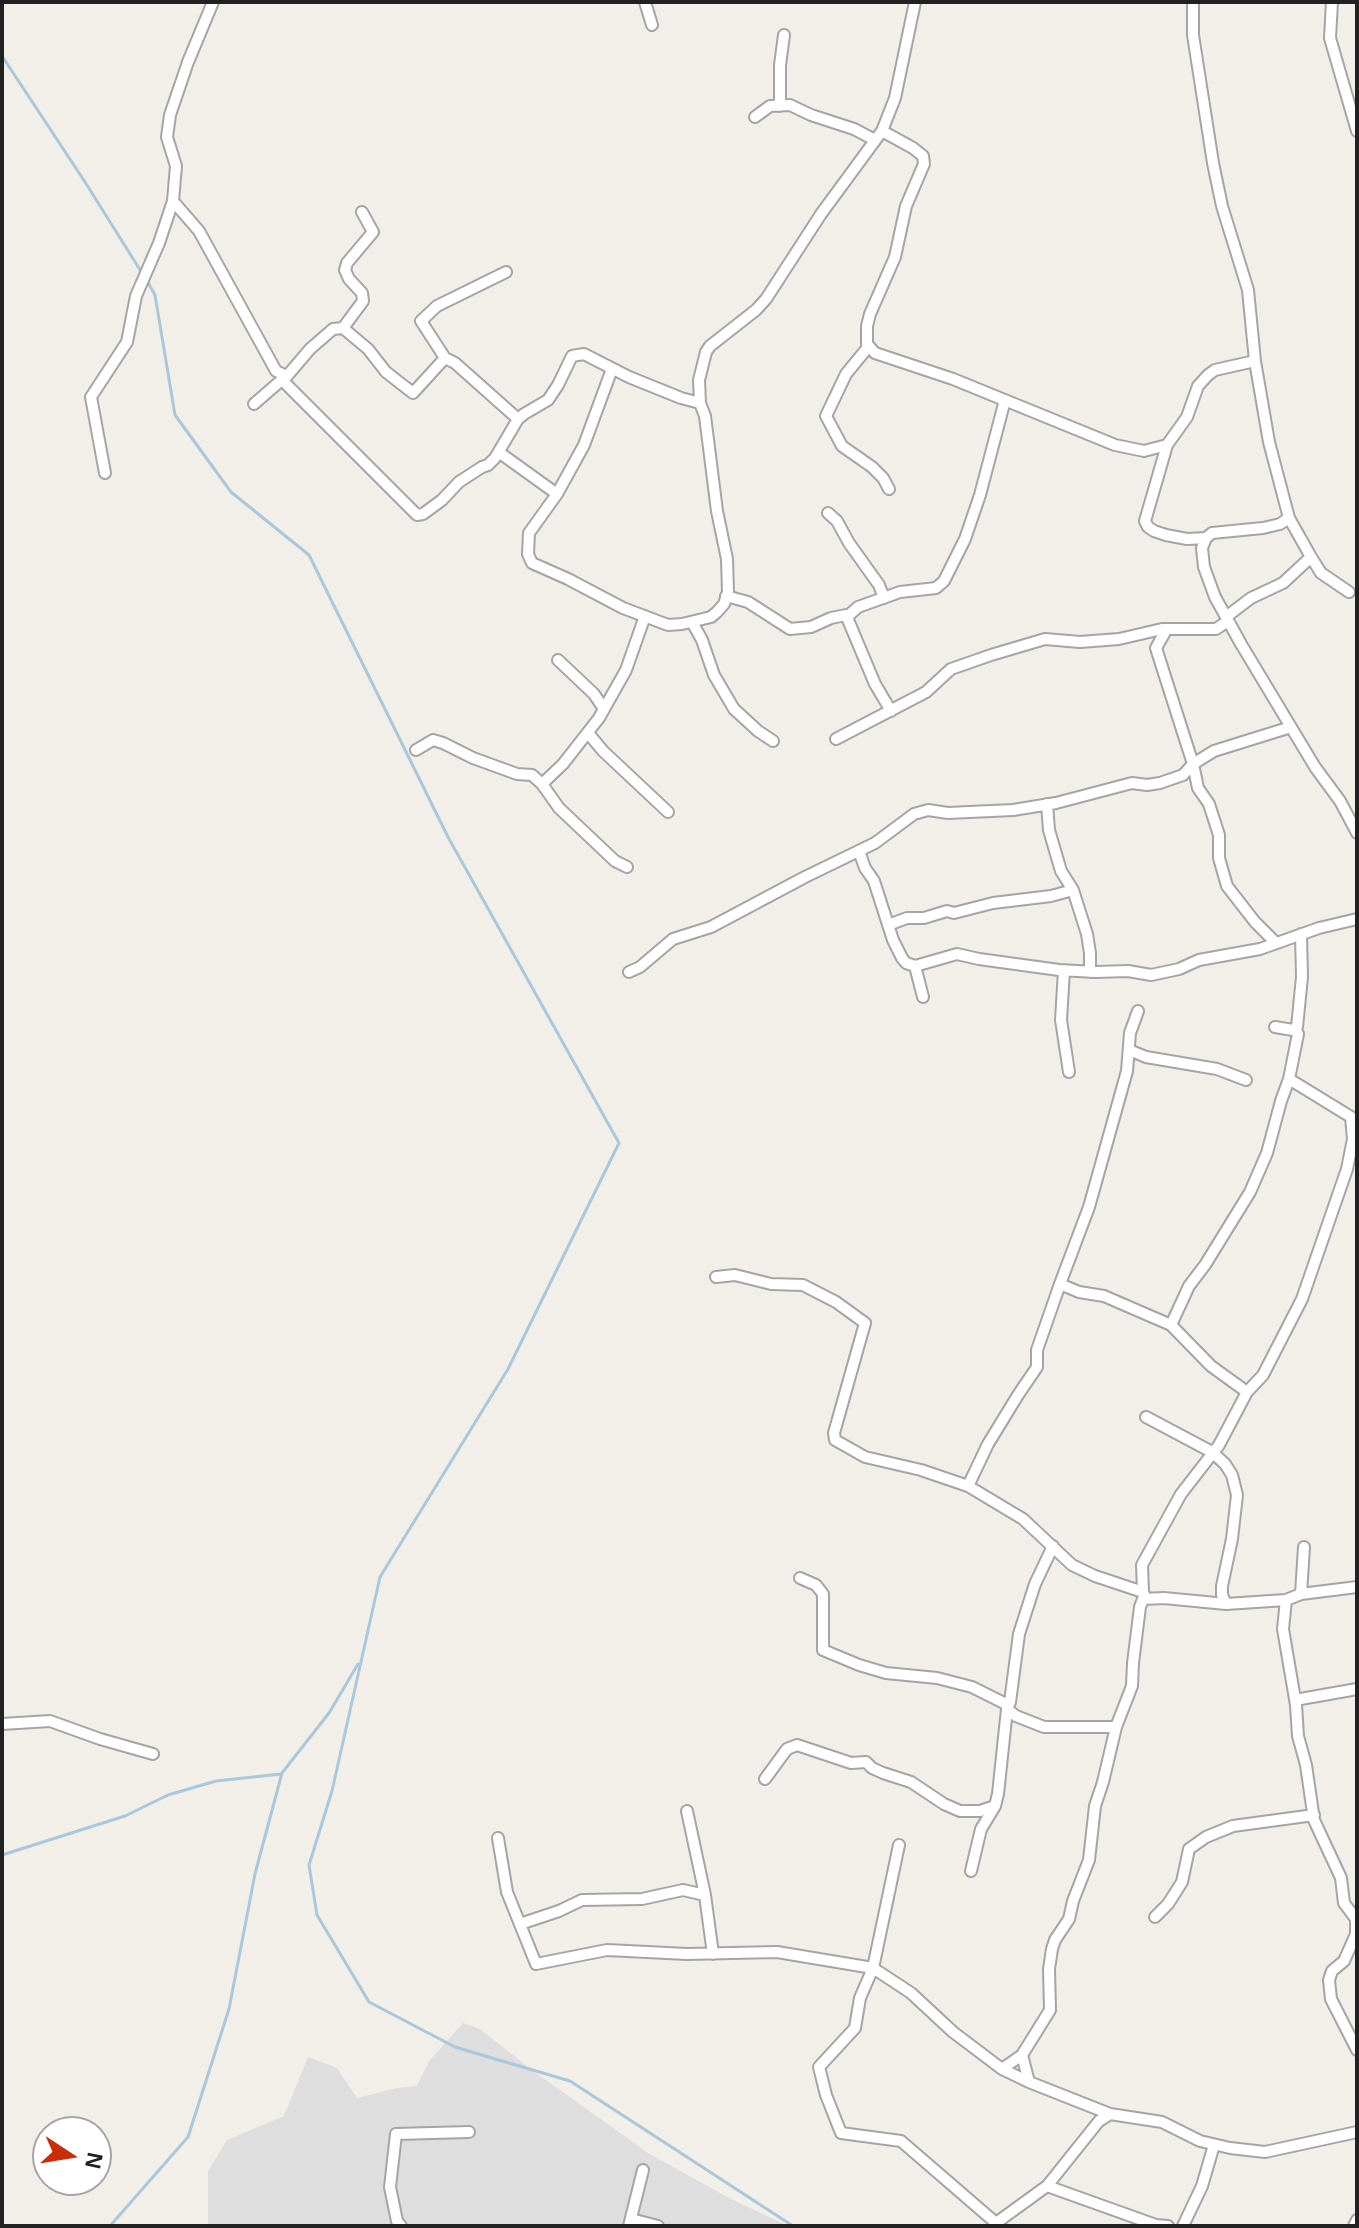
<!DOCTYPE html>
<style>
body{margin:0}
#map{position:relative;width:1359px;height:2228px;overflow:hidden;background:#f1efe8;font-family:Arial,sans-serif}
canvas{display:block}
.frame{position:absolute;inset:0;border:4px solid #212121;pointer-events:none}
.north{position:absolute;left:32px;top:2116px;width:80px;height:80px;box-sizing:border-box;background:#fff;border:2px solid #a6a6a6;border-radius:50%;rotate:102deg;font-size:22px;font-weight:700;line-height:32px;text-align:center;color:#212121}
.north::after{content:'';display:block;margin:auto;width:28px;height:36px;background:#ca2d08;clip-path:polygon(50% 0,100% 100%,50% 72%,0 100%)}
</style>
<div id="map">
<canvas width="1359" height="2228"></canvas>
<div class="frame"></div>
<div class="north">N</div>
</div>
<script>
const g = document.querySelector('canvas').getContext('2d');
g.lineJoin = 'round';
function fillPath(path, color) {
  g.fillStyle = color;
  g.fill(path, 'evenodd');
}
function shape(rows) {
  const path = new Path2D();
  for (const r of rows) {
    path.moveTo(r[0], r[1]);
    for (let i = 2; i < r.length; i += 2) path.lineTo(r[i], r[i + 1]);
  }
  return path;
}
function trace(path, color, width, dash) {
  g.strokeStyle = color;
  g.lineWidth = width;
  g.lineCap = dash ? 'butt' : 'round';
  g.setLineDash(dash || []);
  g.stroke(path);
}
const residential = shape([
 [463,2023,480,2029,532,2070,648,2153,731,2199,788,2226,208,2226,208,2171,227,2140,284,2116,308,2057,337,2068,357,2098,397,2088,417,2086,429,2061]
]);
const stream = shape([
 [2,56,85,182,142,273],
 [146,279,155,295,175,415,231,492,309,555,448,837,619,1143,508,1369,380,1577,332,1791,309,1865,317,1915,369,2002,455,2047,570,2081,793,2226],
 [2,1855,125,1816,168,1795,216,1781,281,1774],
 [110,2226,188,2137,229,2009,255,1874,282,1773,329,1713,358,1664]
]);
const minor = shape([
 [213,2,188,62,170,115,167,137,176,166,173,201,199,231,276,371,287,376,310,349,333,329,343,328,368,349,386,372,413,393,445,358,455,363,518,419],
 [645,2,652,25],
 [1193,2,1193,35,1213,163,1222,206,1248,290,1255,361,1269,442,1289,518,1311,557,1283,583,1251,598,1226,617],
 [1332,2,1330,38,1357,131],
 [780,106,780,65,784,35],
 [755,117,770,106,790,105,811,115,854,129,875,140],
 [882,131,913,148,923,156,924,164,906,206,895,257,870,314,867,326,867,344,875,353,953,379,1115,445,1144,451,1167,445,1187,417,1198,386,1208,375,1215,370,1255,361],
 [343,328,363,301,362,293,349,279,345,270,347,263,373,232,362,212],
 [869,346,846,374,826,416,842,446,872,467,883,478,889,489],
 [445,358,421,321,437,306,506,272],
 [282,380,417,515,423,514,442,500,459,482,482,467,488,465,495,458,518,419,524,414,548,400,558,385,572,356,584,354,629,377,681,398,700,403],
 [254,404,285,377],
 [1167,445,1145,521,1148,527,1154,531,1166,535,1187,539,1206,538],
 [500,453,557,494,529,533,528,554,532,563,568,579,623,608,668,625,682,624,711,617,717,612,724,604,728,592,727,559,717,511,705,416,700,403,699,380,706,352,710,346,756,310,766,299,821,214,882,131,895,98,915,2],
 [105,473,91,397,127,342,136,296,159,243,173,201],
 [557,494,584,445,612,369],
 [828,513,837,521,849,543,879,585,884,598],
 [1289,518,1280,524,1263,528,1212,533,1206,538,1202,548,1204,567,1215,597,1241,644,1315,767,1340,801,1357,833],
 [1311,557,1321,573,1349,592],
 [726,596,748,602,790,629,811,627,831,618,846,615,875,684,891,711],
 [848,616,858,607,900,592,936,588,944,581,965,539,980,495,1005,400],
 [692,622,702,640,714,675,734,709,758,731,773,741],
 [558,660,594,694,604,709],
 [588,733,603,751,668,812],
 [836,739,926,692,951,669,991,655,1045,639,1080,642,1119,639,1162,629,1216,629,1228,621],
 [416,750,433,740,443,743,473,758,517,774,532,775,542,784],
 [1047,804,1049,830,1061,871,1073,890,1087,934,1090,953,1090,972],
 [859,851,865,868,874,881,893,940,902,958,906,963,915,966],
 [627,867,615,861,559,808,542,784,563,764,599,718,626,670,645,616],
 [888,925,907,918,924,918,947,911,954,913,993,903,1051,896,1073,890],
 [1276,943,1255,922,1227,886,1219,858,1219,835,1209,804,1198,788,1193,764,1214,751,1291,727],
 [1064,970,1061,1020,1069,1072],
 [629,972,640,967,673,939,711,927,805,877,875,843,914,814,928,810,948,813,1013,810,1056,803,1132,783,1147,785,1160,783,1183,775,1193,764,1156,648,1165,632,1162,629],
 [923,997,915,966,957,954,979,959,1059,970,1096,972,1128,971,1151,975,1179,969,1199,960,1260,949,1319,928,1357,919],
 [1138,1011,1130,1033,1127,1071,1089,1207,1060,1284,1079,1292,1104,1296,1171,1325,1189,1286,1205,1265,1250,1192,1267,1153,1281,1101,1289,1079,1298,1034],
 [1275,1027,1293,1030,1297,1027,1302,977,1301,934],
 [1129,1050,1146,1057,1217,1069,1246,1080],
 [716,1277,735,1275,771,1284,803,1285,836,1302,865,1323,834,1433,835,1440,865,1457,921,1470,968,1486,1023,1519,1072,1565,1095,1576,1143,1592,1146,1599],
 [1171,1325,1211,1366,1247,1392],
 [1146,1417,1212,1452,1225,1464,1232,1475,1237,1495,1232,1539,1222,1586,1222,1595,1226,1604],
 [968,1486,988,1444,1018,1395,1037,1367,1037,1350,1060,1284],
 [800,1578,816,1585,823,1594,823,1650,859,1665,886,1673,937,1678,972,1687,1006,1704,1007,1709,1016,1716,1044,1727,1116,1727],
 [1143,1592,1142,1565,1181,1494,1219,1445,1247,1392,1263,1375,1302,1299,1347,1169,1353,1139,1351,1117,1289,1079],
 [1301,1594,1304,1547],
 [1286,1600,1283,1629,1296,1705,1298,1736,1306,1765,1314,1820,1341,1878,1344,1903,1356,1919,1356,1934,1344,1961,1332,1971,1329,1980,1331,1999,1357,2050],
 [1295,1700,1357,1689],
 [2,1724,50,1721,100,1739,153,1754],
 [765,1779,787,1749,797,1745,851,1763,866,1762,872,1768,883,1773,911,1782,944,1804,960,1811,980,1811,995,1806],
 [687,1811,705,1895,713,1954],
 [498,1838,507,1892,536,1964,607,1950,687,1954,777,1952,873,1968,911,1993,953,2032,1002,2069,1022,2055,1050,2010,1049,1969,1052,1949,1055,1940,1069,1919,1073,1901,1089,1860,1095,1806,1103,1782,1116,1727,1132,1686,1133,1663,1140,1607,1143,1599,1164,1598,1226,1604,1286,1600,1301,1594,1357,1587],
 [899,1845,873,1968,860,1998,855,2028,819,2067,826,2095,841,2133,901,2141,996,2223,1047,2186,1099,2121,1110,2114,1162,2122,1200,2141,1230,2148,1265,2152,1357,2132],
 [971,1871,981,1829,995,1806,998,1794,1007,1709,1010,1702,1019,1634,1035,1584,1053,1546],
 [1155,1917,1168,1904,1182,1882,1189,1849,1206,1837,1233,1826,1314,1815],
 [520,1924,559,1911,582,1900,642,1899,683,1890,705,1895],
 [1022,2055,1029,2082],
 [1002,2069,1029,2082,1110,2114],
 [1047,2186,1156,2225,1168,2226],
 [631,2219,658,2226],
 [401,2226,397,2221,390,2187,396,2134,469,2132],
 [629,2226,643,2170],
 [1183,2226,1202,2186,1214,2145],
 [1354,2226,1357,2220]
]);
fillPath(residential, '#dfdede');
trace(stream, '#aac7dc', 3);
trace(minor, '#a5a5a5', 14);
trace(minor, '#fff', 10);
</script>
